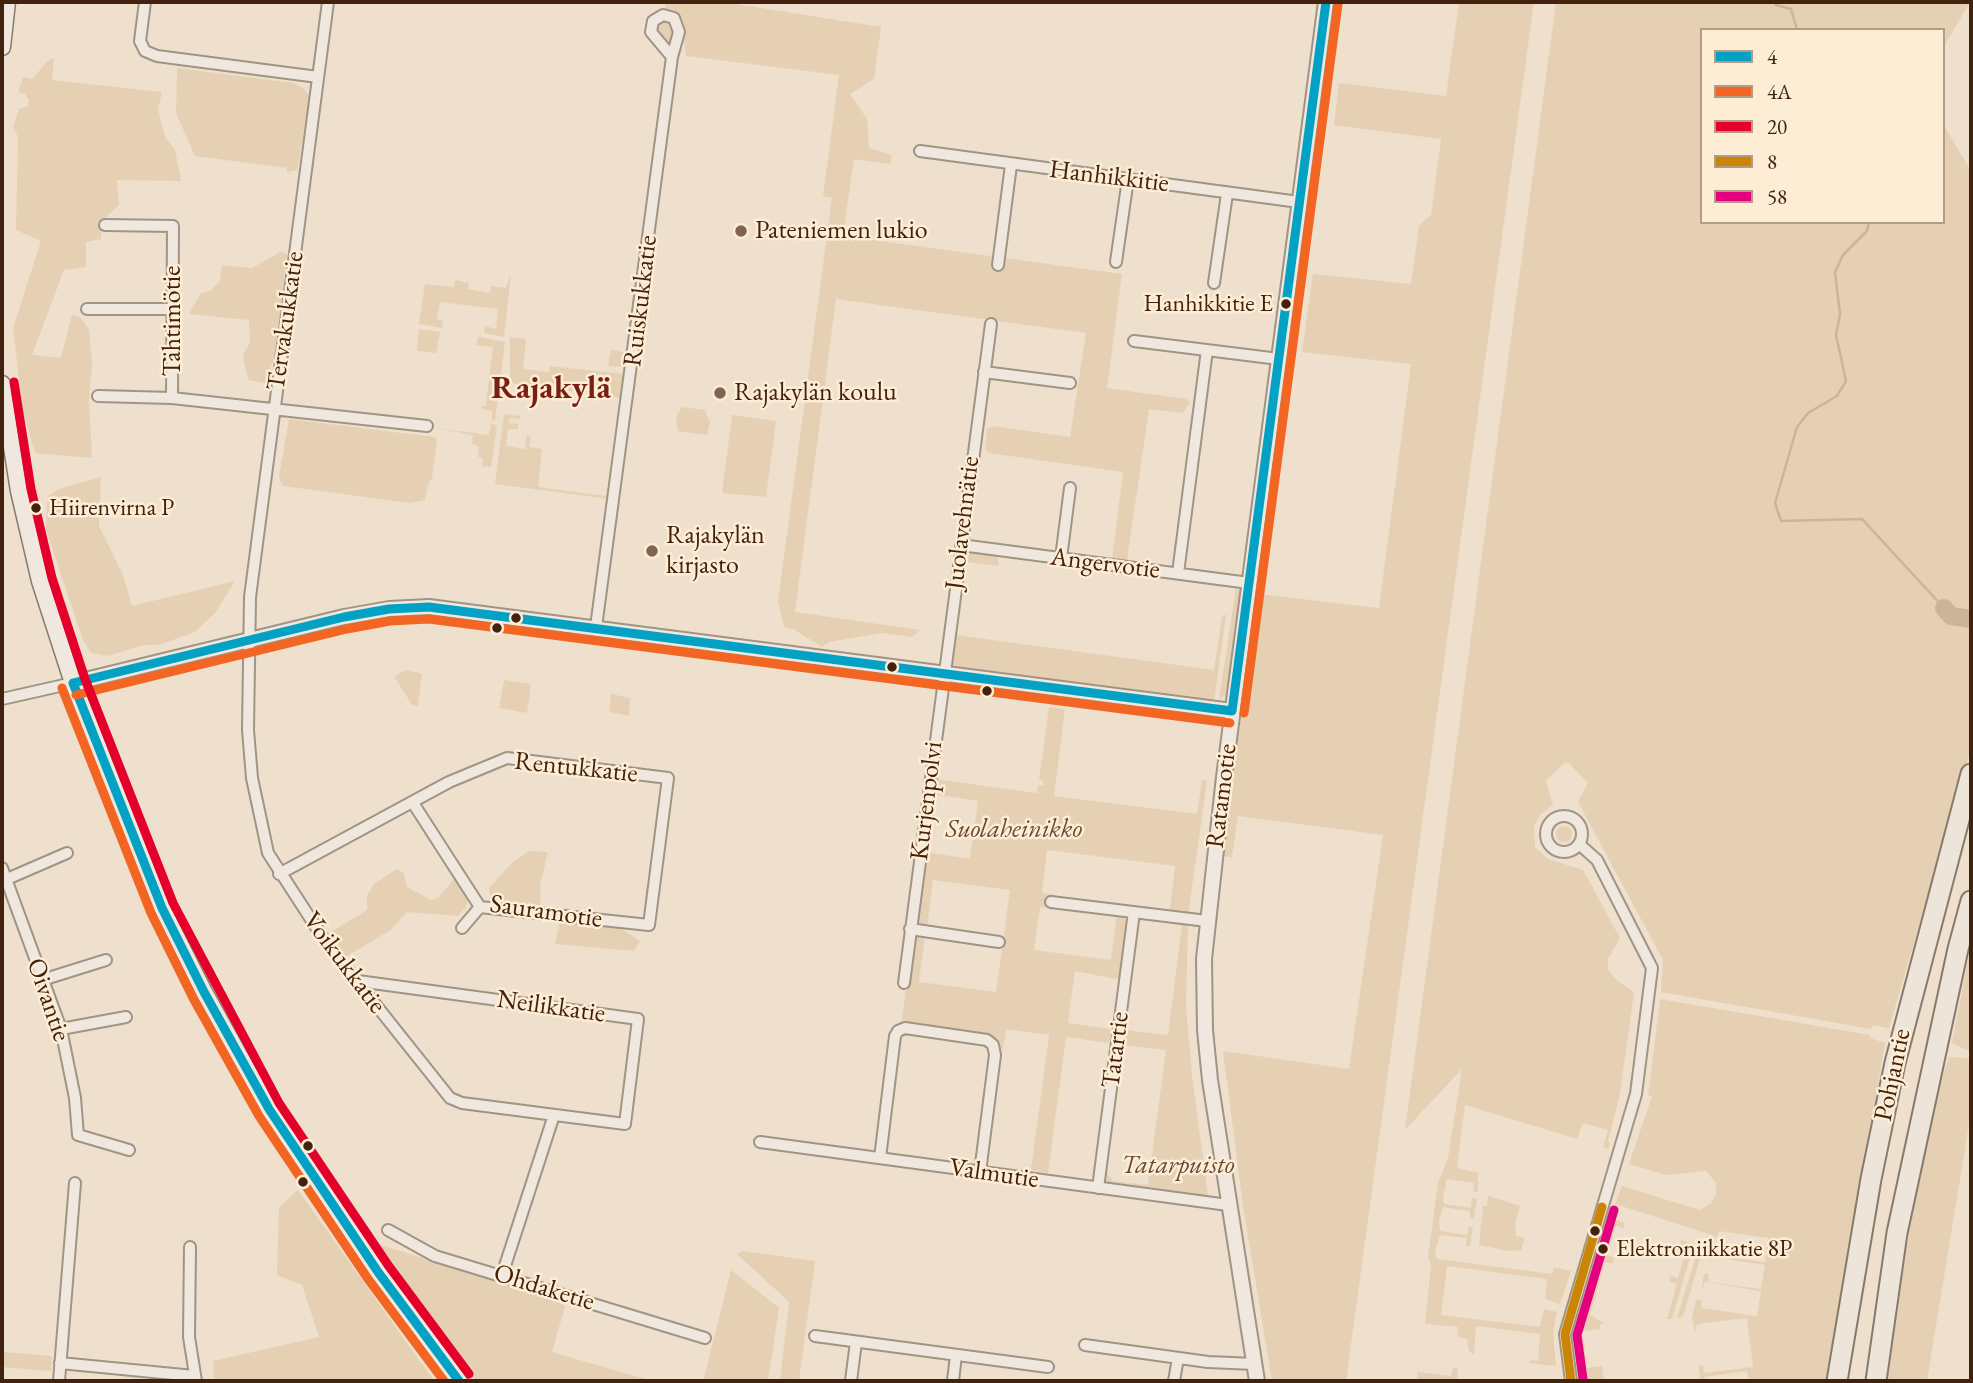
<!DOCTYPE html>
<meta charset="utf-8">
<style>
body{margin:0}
#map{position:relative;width:1973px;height:1383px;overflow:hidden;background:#eee0cc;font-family:"EB Garamond",serif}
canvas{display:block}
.frame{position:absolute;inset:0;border:4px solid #43210f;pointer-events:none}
.legend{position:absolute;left:1700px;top:28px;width:245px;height:196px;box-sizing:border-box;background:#fdedd5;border:2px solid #b39b86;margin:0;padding:9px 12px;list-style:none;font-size:21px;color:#43210f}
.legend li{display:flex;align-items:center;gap:14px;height:35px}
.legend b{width:35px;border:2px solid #b39b86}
</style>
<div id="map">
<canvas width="1973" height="1383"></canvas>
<div class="frame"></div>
<ul class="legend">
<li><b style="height:9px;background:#03a2c4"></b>4</li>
<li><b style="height:9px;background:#f26522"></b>4A</li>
<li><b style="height:9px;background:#e4002b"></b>20</li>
<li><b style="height:9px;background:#ca8504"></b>8</li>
<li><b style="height:9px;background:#e5007d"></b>58</li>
</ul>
</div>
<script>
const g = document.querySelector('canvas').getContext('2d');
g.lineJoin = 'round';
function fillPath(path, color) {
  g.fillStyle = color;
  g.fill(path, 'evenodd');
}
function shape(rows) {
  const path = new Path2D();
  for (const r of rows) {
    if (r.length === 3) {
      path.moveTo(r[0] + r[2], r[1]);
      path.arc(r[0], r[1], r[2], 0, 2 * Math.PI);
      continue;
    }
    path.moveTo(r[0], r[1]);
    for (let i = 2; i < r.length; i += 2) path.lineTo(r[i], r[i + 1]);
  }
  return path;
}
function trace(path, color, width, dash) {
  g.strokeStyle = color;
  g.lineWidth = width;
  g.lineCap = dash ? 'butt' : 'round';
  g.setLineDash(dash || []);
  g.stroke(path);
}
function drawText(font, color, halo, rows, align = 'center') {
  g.font = font + ' "EB Garamond",serif';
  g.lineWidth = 5;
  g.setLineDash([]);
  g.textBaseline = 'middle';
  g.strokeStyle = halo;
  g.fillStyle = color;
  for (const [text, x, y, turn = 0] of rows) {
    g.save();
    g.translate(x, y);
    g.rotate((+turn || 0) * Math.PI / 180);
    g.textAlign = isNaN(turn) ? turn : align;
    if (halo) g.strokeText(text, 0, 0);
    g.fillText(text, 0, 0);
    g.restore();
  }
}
const green = shape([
 [666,2,723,2,881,27,874,79,850,94,867,119,869,148,891,155,891,164,854,159,843,236,1122,274,1107,388,1186,399,1190,402,1183,413,1149,409,1127,560,1112,558,1123,472,989,453,985,449,987,429,993,426,1070,437,1086,333,836,299,795,612,920,630,912,637,882,633,829,642,822,647,793,629,784,627,778,601,832,198,823,196,839,75,686,56,682,22,674,13,665,9],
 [1459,2,1534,2,1346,1381,1272,1381,1243,1206,1223,1051,1349,1069,1383,835,1238,816,1232,857,1221,856,1259,594,1379,608,1411,364,1302,352,1313,274,1411,284,1419,226,1431,215,1441,139,1334,125,1339,83,1446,96],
 [1556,2,1970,2,1943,48,1943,30,1702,30,1702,222,1943,222,1943,124,1971,171,1971,749,1889,1028,1873,1025,1871,1029,1661,992,1663,960,1578,802,1588,783,1569,763,1564,763,1546,781,1553,805,1540,815,1534,826,1535,847,1548,859,1583,870,1620,938,1608,959,1608,969,1615,979,1634,992,1620,1094,1608,1141,1610,1144,1608,1149,1603,1147,1608,1130,1583,1123,1577,1139,1465,1105,1457,1168,1478,1173,1478,1192,1473,1191,1474,1183,1447,1179,1443,1196,1444,1204,1471,1208,1472,1198,1477,1199,1474,1219,1470,1219,1470,1211,1443,1207,1439,1222,1440,1231,1467,1235,1469,1226,1473,1227,1470,1246,1466,1246,1467,1238,1440,1235,1435,1250,1437,1259,1552,1274,1554,1267,1571,1271,1560,1304,1545,1299,1547,1279,1447,1266,1441,1315,1540,1327,1544,1309,1557,1312,1553,1333,1556,1366,1529,1363,1530,1360,1538,1361,1540,1334,1476,1326,1474,1355,1469,1351,1467,1339,1457,1336,1458,1327,1425,1324,1431,1265,1428,1257,1438,1183,1448,1158,1462,1069,1405,1130],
 [663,20,671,24,674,32,670,46,656,30],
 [54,58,52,80,162,92,158,109,165,137,175,150,181,181,117,180,119,205,101,222,101,239,86,242,86,267,64,270,32,355,61,358,72,315,80,317,89,330,92,363,89,401,92,458,35,453,23,412,13,328,41,241,16,230,18,137,13,127,19,109,28,106,29,100,25,94,18,93,23,77,33,79,46,62],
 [177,68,294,83,303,88,310,96,297,170,287,172,287,168,195,156,176,113],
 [282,251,287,255,275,354,266,383,248,380,243,355,250,343,249,320,189,314,201,293,210,291,220,281,222,265,252,268],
 [511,273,504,337,484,333,485,326,496,329,498,309,440,302,437,320,443,320,442,328,419,324,425,284,454,287,455,280,469,283,468,289,490,293,491,286,506,288],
 [419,329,440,332,436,353,417,351],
 [478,337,505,342,495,421,492,421,492,411,480,408,486,405,493,347,476,345],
 [510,337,526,339,523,369,549,372,550,366,624,374,626,376,622,398,510,383],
 [611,350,629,353,627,367,608,366],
 [682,407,705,410,710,423,707,435,678,431,676,417],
 [504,414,520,416,520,419,509,418,509,423,518,424,518,429,508,429,506,446,525,449,527,435,531,436,529,447,542,449,538,487,606,496,610,491,610,499,495,484],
 [732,415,776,421,766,497,722,493],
 [289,419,434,437,437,440,432,478,428,484,425,500,410,503,283,486,279,477],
 [491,423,497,426,491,467,482,466,483,458,478,457,479,446,472,444,473,435,435,428,489,435],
 [101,477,99,526,123,575,132,606,235,581,215,613,195,632,159,645,144,645,108,656,91,653,83,640,46,530,47,506,48,496,59,489],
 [973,552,997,555,999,566,966,562,956,635,1214,670,1222,617,1226,614,1214,701,956,669,951,662,965,557],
 [1236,588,1241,593,1230,687,1228,693,1219,700],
 [407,670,422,674,418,706,412,705,394,676],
 [504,680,531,684,527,713,499,708],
 [611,694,630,698,629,716,609,712],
 [1049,707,1065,709,1054,796,1197,814,1202,780,1207,781,1188,915,1171,913,1170,910,1175,866,1047,850,1042,893,1056,895,1055,905,1058,909,1040,907,1034,950,1111,960,1117,914,1124,917,1128,926,1121,980,1075,971,1068,1023,1111,1029,1109,1043,1066,1037,1048,1173,1031,1170,1049,1035,1006,1029,1003,1050,997,1045,903,1024,902,1020,912,943,921,935,925,935,919,982,996,992,1010,890,933,880,927,928,918,923,916,919,924,852,970,859,978,801,932,794,934,779,1037,793,1038,785,1043,785,1043,781,1039,780],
 [1564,834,8],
 [529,851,548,852,540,885,541,907,491,900,489,888,512,863],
 [397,869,404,873,407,887,431,900,438,898,456,877,468,895,466,907,458,916,407,912,391,930,345,957,334,947,329,933,367,910,367,896,374,884],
 [1147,919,1188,923,1186,1007,1192,1075,1208,1196,1109,1184,1103,1177,1106,1172,1113,1181,1148,1185,1166,1050,1124,1045,1120,1065,1117,1063,1124,1015,1127,1016,1125,1030,1168,1035,1182,926],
 [560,921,618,927,640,941,634,951,555,944],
 [1971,945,1971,1052,1952,1043],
 [1660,999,1870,1035,1870,1038,1885,1043,1829,1381,1749,1381,1747,1371,1704,1377,1705,1381,1700,1381,1699,1366,1703,1365,1704,1373,1753,1367,1747,1318,1697,1324,1695,1332,1692,1318,1696,1300,1702,1300,1701,1308,1757,1316,1761,1291,1705,1282,1701,1291,1704,1274,1709,1274,1708,1282,1761,1289,1765,1265,1712,1257,1709,1265,1713,1248,1716,1248,1716,1256,1765,1262,1768,1238,1719,1231,1716,1239,1712,1235,1615,1204,1622,1186,1700,1210,1711,1203,1716,1194,1716,1183,1706,1171,1666,1175,1629,1164,1652,1096,1648,1096],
 [1949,1057,1971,1058,1971,1112,1927,1381,1887,1381,1903,1268,1930,1115],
 [298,1190,434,1381,214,1381,213,1361,319,1337,302,1285,277,1275,279,1207],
 [1488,1196,1520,1206,1515,1223,1516,1236,1525,1238,1521,1250,1508,1251,1479,1245,1483,1206,1487,1206],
 [1609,1217,1625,1223,1624,1228,1616,1226,1607,1255,1614,1258,1613,1264,1605,1262,1590,1315,1604,1323,1600,1324,1600,1329,1577,1332,1575,1329],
 [1681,1240,1694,1244,1672,1319,1667,1319,1677,1284,1669,1281,1671,1276,1678,1278,1687,1247,1680,1244],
 [375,1243,566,1303,552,1352,652,1381,475,1381,431,1326],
 [1700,1243,1702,1252,1683,1316,1677,1318],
 [743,1251,815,1261,799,1381,780,1381,789,1302,737,1254],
 [731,1270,779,1308,768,1381,703,1381],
 [1583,1336,1587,1368,1602,1366,1604,1381,1580,1381,1575,1337],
 [2,1352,52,1356,51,1371,2,1367],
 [1453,1367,1458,1368,1457,1381,1417,1381,1418,1372,1451,1376]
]);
const stream = shape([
 [1774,2,1776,5,1791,9,1797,30],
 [1869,222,1867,231,1843,255,1835,272,1840,315,1836,335,1846,381,1837,396,1808,413,1797,427,1775,503,1781,521,1862,519,1944,608]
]);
const river = shape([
 [1944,608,1951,616,1971,619]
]);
const minor = shape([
 [145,2,140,41,145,51,157,56,318,77],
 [328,2,250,597,248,730,252,778,268,853,325,941,450,1098,462,1103,625,1124,638,1019,358,981],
 [920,151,1299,202],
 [105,225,173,226,172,398,427,426],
 [1116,262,1128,179],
 [998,265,1011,165],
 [1214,283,1227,194],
 [87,309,175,309],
 [1134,341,1279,359],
 [984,372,1070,383],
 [98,396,172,398],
 [961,545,1249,583],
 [1061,558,1070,488],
 [1178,573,1207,350],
 [596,627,672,57,679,32,674,18,663,15,653,21,651,32,672,57],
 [2,699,73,683],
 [1564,834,18],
 [2,868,61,1029,75,1098,78,1135,129,1150],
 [279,874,449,782,507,758,668,778,649,925,480,907,413,803],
 [7,879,67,853],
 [1051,902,1207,921],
 [462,928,480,907],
 [910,929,999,942],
 [42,980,106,960],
 [904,983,991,324],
 [61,1029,126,1017],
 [760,1142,1228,1205],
 [880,1158,895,1036,898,1031,905,1028,987,1040,993,1045,995,1055,980,1172],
 [1098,1188,1134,912],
 [388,1230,435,1256,705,1338],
 [190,1247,189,1337,196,1381],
 [502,1275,554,1115],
 [815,1336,1048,1367],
 [1085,1345,1208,1362,1255,1364],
 [60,1363,194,1376],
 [59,1381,75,1183],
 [851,1381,856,1342],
 [953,1381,956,1355],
 [1174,1381,1178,1358],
 [1571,1381,1565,1334,1636,1094,1652,968,1597,860,1579,844]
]);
const tertiary = shape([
 [73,683,344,617,389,609,429,607,1232,711],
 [1257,1381,1210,1080,1205,1030,1204,959,1224,777,1326,2]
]);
const secondary = shape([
 [2,47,7,2],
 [2,384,19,491,40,581,73,683,162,908,204,992,269,1109,378,1272,459,1381]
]);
const motorway = shape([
 [1837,1381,1871,1179,1895,1063,1971,774],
 [1876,1381,1897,1233,1958,949,1971,901]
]);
const bus1 = shape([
 [73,683,344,617,389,609,429,607,1232,711],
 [73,683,162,908,204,992,269,1109,378,1272,459,1381],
 [1232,711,1326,2]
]);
const bus2 = shape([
 [62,688,151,913,193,998,259,1116,368,1279,444,1381],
 [76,695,347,629,390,621,429,619,1230,723],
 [1244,713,1338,4]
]);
const bus3 = shape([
 [14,382,31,489,52,578,85,679,173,903,279,1103,388,1265,469,1374]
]);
const bus4 = shape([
 [1571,1381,1565,1334,1602,1207]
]);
const bus5 = shape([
 [1583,1379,1577,1335,1614,1210]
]);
const markers = [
 [741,231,7,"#7f6451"],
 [1286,304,6,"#43210f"],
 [720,393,7,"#7f6451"],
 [36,508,6,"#43210f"],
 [652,551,7,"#7f6451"],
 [516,618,6,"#43210f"],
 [497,628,6,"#43210f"],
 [892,667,6,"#43210f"],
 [987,691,6,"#43210f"],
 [308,1146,6,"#43210f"],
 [303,1182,6,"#43210f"],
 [1595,1231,6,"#43210f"],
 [1603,1249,6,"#43210f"]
];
const busNames = [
 ["Hanhikkitie E",1273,304,"right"],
 ["Hiirenvirna P",49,508],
 ["Elektroniikkatie 8P",1616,1249]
];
const streetNames = [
 ["Hanhikkitie",1109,177,7],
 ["Ruiskukkatie",641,301,-83],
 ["Tähtimötie",173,321,-90],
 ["Tervakukkatie",286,321,-82],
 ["Juolavehnätie",963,523,-83],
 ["Angervotie",1105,564,7],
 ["Rentukkatie",576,768,6],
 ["Ratamotie",1222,796,-83],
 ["Kurjenpolvi",927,801,-83],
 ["Sauramotie",546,912,8],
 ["Voikukkatie",344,963,53],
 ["Oivantie",48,1000,71],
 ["Neilikkatie",551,1007,8],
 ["Tatartie",1116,1050,-83],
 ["Pohjantie",1893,1075,-78],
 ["Valmutie",994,1174,8],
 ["Ohdaketie",544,1288,17]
];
const poiNames = [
 ["Pateniemen lukio",755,231],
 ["Rajakylän koulu",734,393],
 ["Rajakylän",666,536],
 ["kirjasto",666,566]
];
const parkNames = [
 ["Suolaheinikko",1014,830],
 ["Tatarpuisto",1178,1166]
];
const districtNames = [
 ["Rajakylä",551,389]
];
fillPath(green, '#e5d0b4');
trace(stream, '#ccb498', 2.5);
trace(river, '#ccb498', 18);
trace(minor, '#9f9486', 14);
trace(tertiary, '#9f9486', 18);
trace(secondary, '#877a6d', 19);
trace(motorway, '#877a6d', 23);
trace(minor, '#f0e8df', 10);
trace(tertiary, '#f0e8df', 14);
trace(secondary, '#f0e8df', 16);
trace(motorway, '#ede5da', 19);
trace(bus1, '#03a2c4', 9);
trace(bus2, '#f26522', 9);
trace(bus3, '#e4002b', 9);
trace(bus4, '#ca8504', 9);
trace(bus5, '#e5007d', 9);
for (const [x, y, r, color] of markers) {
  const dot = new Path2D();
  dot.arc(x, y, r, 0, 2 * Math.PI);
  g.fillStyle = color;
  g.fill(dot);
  trace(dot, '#fdedd5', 2.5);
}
drawText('24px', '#43210f', '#fdedd5', busNames, 'left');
drawText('26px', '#43210f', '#fdedd5', streetNames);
drawText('26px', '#43210f', '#fdedd5', poiNames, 'left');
drawText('italic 26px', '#6a4933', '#fdedd5', parkNames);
drawText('bold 33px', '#7a1f14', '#fdedd5', districtNames);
</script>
